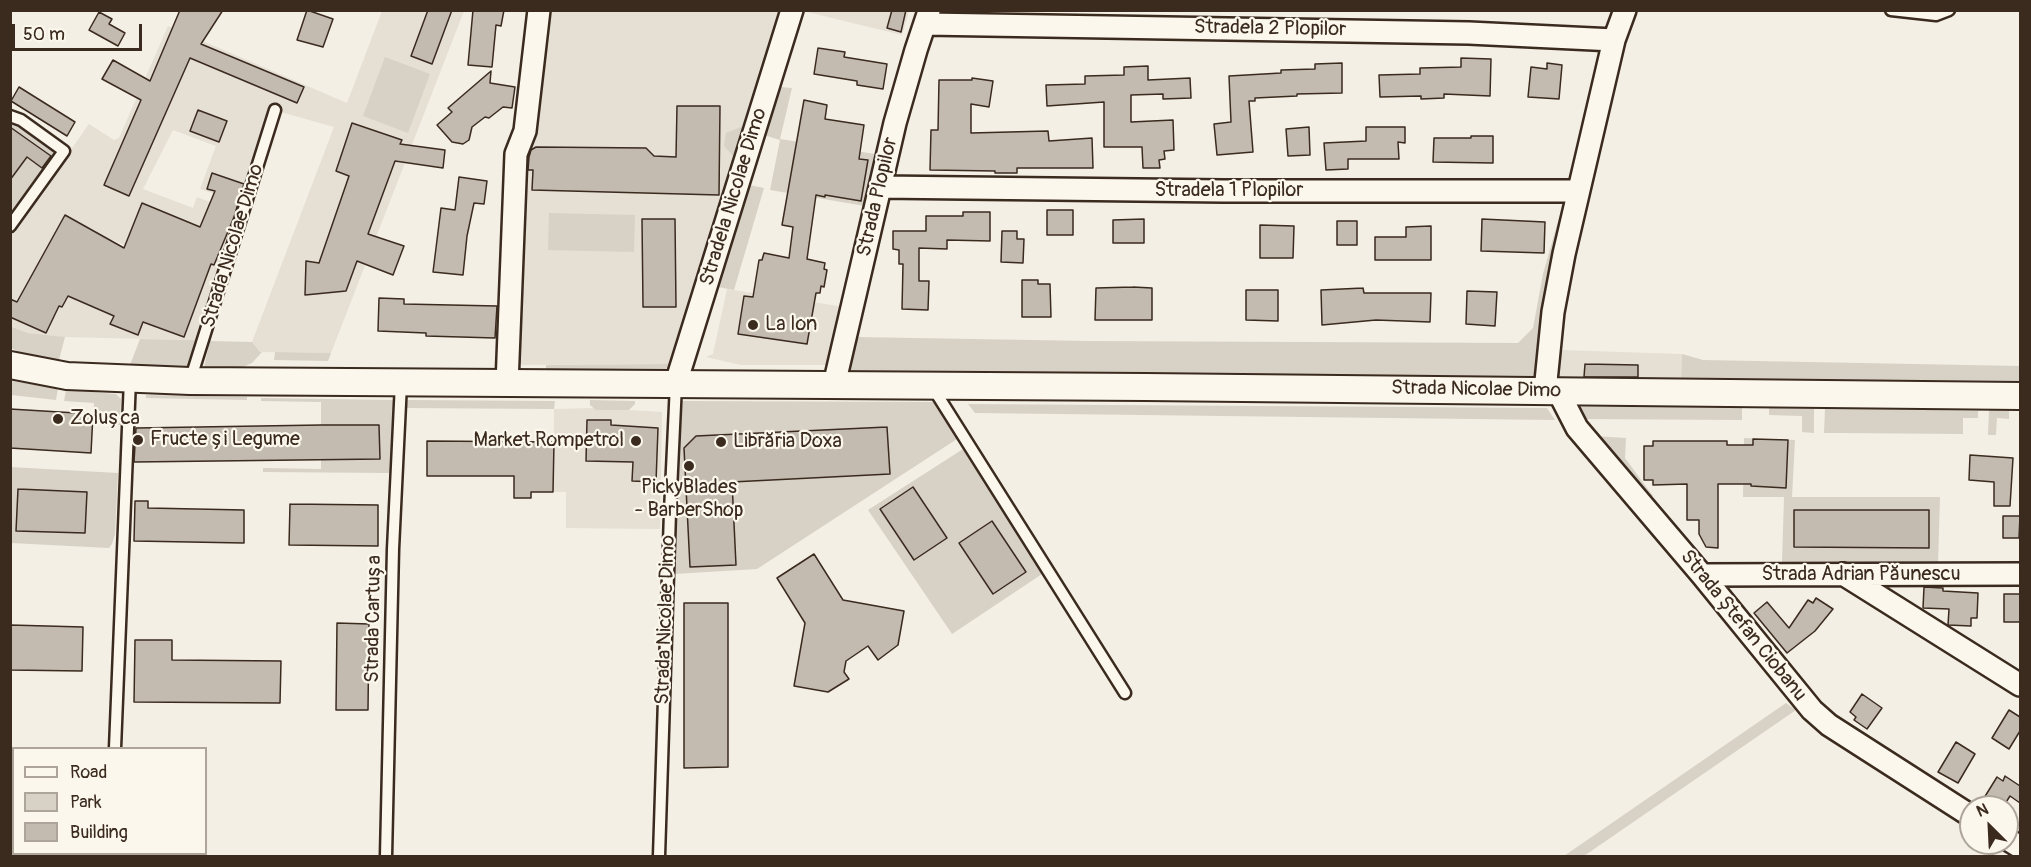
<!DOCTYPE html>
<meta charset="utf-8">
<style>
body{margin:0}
#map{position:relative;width:2031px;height:867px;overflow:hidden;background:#f3efe4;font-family:Pangolin,sans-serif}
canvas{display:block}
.frame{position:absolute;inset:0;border:12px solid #3b2a1e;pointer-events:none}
.legend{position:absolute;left:12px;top:747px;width:195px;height:108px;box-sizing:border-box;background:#fbf7ec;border:2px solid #aea59a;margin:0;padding:8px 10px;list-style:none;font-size:18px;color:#3b2a1e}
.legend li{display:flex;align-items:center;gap:12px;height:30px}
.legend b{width:30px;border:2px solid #aea59a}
.north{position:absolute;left:1959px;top:795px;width:60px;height:60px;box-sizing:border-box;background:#fbf7ec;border:2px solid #aea59a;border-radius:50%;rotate:336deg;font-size:16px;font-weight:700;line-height:24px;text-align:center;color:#3b2a1e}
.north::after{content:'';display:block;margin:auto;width:21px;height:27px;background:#3b2a1e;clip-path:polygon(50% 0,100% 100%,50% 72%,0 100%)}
.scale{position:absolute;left:12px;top:24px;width:130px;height:27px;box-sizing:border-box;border:3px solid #3b2a1e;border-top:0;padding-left:8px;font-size:18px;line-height:21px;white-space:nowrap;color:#3b2a1e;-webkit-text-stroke:4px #fbf7ec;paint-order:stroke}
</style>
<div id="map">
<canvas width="2031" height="867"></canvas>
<div class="frame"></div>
<ul class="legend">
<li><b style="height:8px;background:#fbf7ec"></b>Road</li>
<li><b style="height:16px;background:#d8d1c6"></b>Park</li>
<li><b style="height:16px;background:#c3bbb0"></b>Building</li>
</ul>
<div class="north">N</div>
<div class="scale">50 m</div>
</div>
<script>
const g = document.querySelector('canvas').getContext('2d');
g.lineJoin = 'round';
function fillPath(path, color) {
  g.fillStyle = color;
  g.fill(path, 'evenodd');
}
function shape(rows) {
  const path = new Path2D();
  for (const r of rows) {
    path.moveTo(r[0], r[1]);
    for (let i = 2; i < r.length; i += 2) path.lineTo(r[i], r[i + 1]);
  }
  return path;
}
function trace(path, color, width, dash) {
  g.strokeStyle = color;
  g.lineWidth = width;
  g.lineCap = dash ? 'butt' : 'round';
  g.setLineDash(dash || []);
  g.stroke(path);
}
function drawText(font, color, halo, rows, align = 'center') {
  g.font = font + ' Pangolin,sans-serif';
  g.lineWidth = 4.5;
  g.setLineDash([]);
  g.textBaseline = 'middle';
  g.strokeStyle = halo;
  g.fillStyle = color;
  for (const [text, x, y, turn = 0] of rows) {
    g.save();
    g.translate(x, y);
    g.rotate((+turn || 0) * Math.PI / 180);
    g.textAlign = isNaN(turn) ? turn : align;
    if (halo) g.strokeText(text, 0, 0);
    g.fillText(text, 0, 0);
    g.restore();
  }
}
const built = shape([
 [807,10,909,11,902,35,807,12],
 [382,11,464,11,331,353,260,352,252,342,334,127,270,109,238,202,200,189,216,146,173,130,143,189,193,208,197,197,238,213,214,281,198,340,62,337,28,333,11,326,11,235,89,124,114,140,119,138,168,26,347,103],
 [113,240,169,264,92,284],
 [549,11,782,11,676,352,667,364,522,365,517,359,524,155,531,147],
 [727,289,845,307,834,365,741,365,706,357,713,354],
 [1559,350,1682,354,1681,386,1558,382],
 [593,408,662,412,660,529,566,528,566,492,553,492,554,409]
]);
const green = shape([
 [385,57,430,74,408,133,363,116],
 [780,87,792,88,780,139,875,154,865,206,770,190,780,140,764,135],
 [11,122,57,153,11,216],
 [746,125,736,159,724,146,726,133],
 [749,185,764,188,734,290,718,287],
 [1562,207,1569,207,1552,277,1534,378,848,374,857,337,1089,341,1518,343,1533,328,1543,274],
 [549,213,635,215,634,252,548,250],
 [10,326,28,333,65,337,59,360,26,355,11,348],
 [140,339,198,340,189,366,130,365],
 [210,341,252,342,260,352,262,352,252,363,241,368,204,367],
 [275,352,331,353,328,361,274,360],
 [676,352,674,361,669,367,662,371,546,370,546,365,667,364],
 [1682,354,1703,360,2020,366,2020,385,1681,381],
 [11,381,58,388,56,400,11,395],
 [66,390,116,394,121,399,120,425,93,424,94,403,64,401],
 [146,395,247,397,247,400,146,398],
 [261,398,394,400,390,473,263,472,263,468,321,469,321,402,261,401],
 [408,400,555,401,554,409,406,408],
 [590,400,635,401,635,404,629,410,596,410,590,405],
 [682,401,934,402,957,439,757,569,674,574],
 [968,404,1547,408,1555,420,975,413],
 [1742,406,1742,420,1581,419,1573,407],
 [1769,408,1814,409,1814,433,1802,432,1802,416,1769,415],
 [1825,408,1845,408,1978,411,1978,418,1963,418,1963,434,1844,433,1824,433],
 [1989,410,2009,411,2009,419,1997,418,1996,435,1988,435],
 [1594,436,1626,438,1625,458,1653,496,1644,498],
 [1744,438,1795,440,1792,497,1940,497,1938,564,1782,563,1784,497,1743,497],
 [963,449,1045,572,952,634,868,510],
 [10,467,118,473,115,534,112,544,109,548,11,543],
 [1786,703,1796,710,1584,856,1564,856]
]);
const building = shape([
 [180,10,223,10,201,44,304,87,297,103,190,58,129,196,104,185,141,100,102,79,113,60,150,81,180,10],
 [307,10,333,19,323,47,297,40,307,10],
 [428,10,452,10,432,64,411,56,428,10],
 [473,10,504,10,501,26,496,25,492,67,468,65,473,10],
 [892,10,906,10,901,32,887,28,892,10],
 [99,12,112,19,109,24,125,33,118,46,89,30,99,12],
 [818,48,845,52,844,57,887,64,883,89,857,85,857,81,814,74,818,48],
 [1461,58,1491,59,1490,96,1444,94,1444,98,1421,99,1421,96,1380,97,1379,75,1420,74,1420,68,1461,67,1461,58],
 [1342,63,1342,93,1297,94,1297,96,1255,98,1255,101,1249,101,1253,152,1217,155,1214,124,1231,122,1229,76,1281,73,1281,70,1315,69,1315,64,1342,63],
 [1547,63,1562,65,1559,99,1528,97,1531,67,1547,69,1547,63],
 [1148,66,1148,80,1190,78,1191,98,1163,99,1163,94,1131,95,1131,122,1173,120,1174,150,1164,151,1165,159,1159,160,1160,168,1143,168,1142,147,1104,147,1104,102,1047,106,1046,85,1085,84,1085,76,1124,75,1124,67,1148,66],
 [491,71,490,83,515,87,512,108,503,107,489,118,485,117,472,127,469,140,463,144,452,142,437,125,452,112,448,108,491,71],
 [972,78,993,81,989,107,971,104,971,133,1048,131,1049,141,1092,138,1093,168,1017,168,1017,173,995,173,995,171,930,170,931,130,938,130,939,80,972,80,972,78],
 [19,87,75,122,67,136,11,101,19,87],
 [804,100,827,105,825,119,864,125,859,159,868,160,861,201,825,195,825,197,816,195,807,259,825,263,824,269,827,270,824,287,821,286,820,293,816,293,807,344,738,334,744,296,753,297,759,260,762,260,764,253,789,258,793,227,782,225,804,100],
 [677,106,720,106,719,195,532,190,533,170,528,170,529,157,531,150,536,147,646,148,654,156,676,157,677,106],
 [198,110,227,121,219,142,190,131,198,110],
 [352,123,402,140,400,144,445,150,443,168,395,161,368,234,404,246,393,275,357,261,346,291,305,295,306,261,319,263,349,176,336,171,352,123],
 [10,127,51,156,42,168,27,157,10,180,10,127],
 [1309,127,1310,155,1288,156,1286,129,1309,127],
 [1366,127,1405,127,1405,143,1398,142,1399,159,1348,159,1348,169,1326,170,1324,143,1366,141,1366,127],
 [1471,136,1493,136,1493,163,1433,162,1434,138,1471,138,1471,136],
 [212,173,244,184,234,217,214,265,211,264,184,337,143,322,138,335,110,324,114,316,68,296,62,307,59,306,46,333,10,317,10,299,17,302,65,215,124,248,142,203,200,227,215,191,207,189,212,173],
 [459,177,487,181,484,204,474,203,467,236,463,275,433,272,441,208,455,210,459,177],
 [1047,210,1073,210,1073,235,1047,235,1047,210],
 [963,212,990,212,990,241,947,240,947,249,919,248,919,281,929,281,928,310,902,309,903,264,899,264,899,250,893,249,893,231,926,231,926,216,963,216,963,212],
 [642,219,675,219,676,307,643,307,642,219],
 [1144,219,1144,243,1113,243,1113,220,1144,219],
 [1482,219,1545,222,1544,253,1481,251,1482,219],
 [1337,221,1357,221,1357,245,1337,245,1337,221],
 [1260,225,1294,226,1293,258,1260,258,1260,225],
 [1431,226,1431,260,1375,260,1375,237,1406,237,1406,227,1431,226],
 [1002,231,1017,231,1017,239,1024,239,1023,263,1001,262,1002,231],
 [1022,280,1038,280,1038,284,1050,284,1051,317,1022,317,1022,280],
 [1133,287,1152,288,1152,320,1095,320,1096,288,1133,287],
 [1363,288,1364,293,1431,293,1430,322,1376,320,1322,325,1321,290,1363,288],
 [1246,290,1278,290,1278,321,1246,320,1246,290],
 [1467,291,1497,292,1495,326,1466,324,1467,291],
 [379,298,404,299,404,304,497,306,495,338,426,336,426,333,378,331,379,298],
 [1585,364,1638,365,1638,377,1584,377,1585,364],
 [10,409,93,414,91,453,10,448,10,409],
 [587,420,611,420,611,425,658,428,656,482,632,481,633,462,586,461,587,420],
 [321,425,379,425,380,459,134,462,136,428,321,425],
 [887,427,890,474,732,482,736,565,690,567,684,448,696,436,887,427],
 [1753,439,1788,440,1786,488,1751,486,1751,484,1718,484,1718,548,1706,547,1699,534,1699,520,1687,520,1687,484,1653,485,1653,480,1644,480,1644,446,1653,446,1653,441,1727,441,1727,445,1753,445,1753,439],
 [427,441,554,442,553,492,531,492,531,498,514,498,514,476,427,476,427,441],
 [1970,455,2013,458,2010,506,1994,506,1994,482,1969,480,1970,455],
 [913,487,947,538,914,560,880,509,913,487],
 [18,489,87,492,85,533,16,531,18,489],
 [135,501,148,501,148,508,244,510,244,543,134,541,135,501],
 [290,504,378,505,378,546,289,545,290,504],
 [1794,510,1929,510,1929,548,1794,547,1794,510],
 [2003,516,2020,516,2019,538,2003,538,2003,516],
 [992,521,1026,572,993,594,959,543,992,521],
 [814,554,843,600,904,611,898,645,878,660,868,646,846,661,844,672,849,679,828,692,794,686,805,623,777,578,814,554],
 [1924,587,1943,588,1943,591,1978,593,1977,618,1971,618,1971,626,1948,625,1949,609,1923,608,1924,587],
 [2004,594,2020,594,2020,622,2004,622,2004,594],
 [1816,598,1833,609,1815,631,1787,653,1754,613,1767,602,1789,628,1808,600,1813,603,1816,598],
 [684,603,728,603,728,767,684,768,684,603],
 [337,623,369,624,368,710,336,710,337,623],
 [10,625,83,627,82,671,10,670,10,625],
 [135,640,172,640,172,660,281,661,280,703,134,702,135,640],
 [1862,694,1882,708,1867,729,1854,720,1856,717,1850,712,1862,694],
 [2009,710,2020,717,2020,731,2009,749,1992,738,2009,710],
 [1956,742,1975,754,1958,783,1938,772,1956,742],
 [2005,776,2020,786,2020,803,2010,796,2003,807,1998,807,1984,798,1997,777,2003,781,2005,776]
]);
const service = shape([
 [1891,10,1936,15,1949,10],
 [10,116,21,120,64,151,10,226],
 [190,381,275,110],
 [933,388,1125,693],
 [115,748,130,379],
 [111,856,111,854],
 [386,856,393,549,401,383],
 [659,856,670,512,676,384]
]);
const minor = shape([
 [926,24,1469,33,1614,40],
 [880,187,1224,191,1578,191],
 [676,383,792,10],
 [507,384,516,154,525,131,539,10],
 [834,385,895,123,916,50,929,11],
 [1545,391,1553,312,1564,254,1614,40,1625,10],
 [1558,391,1577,428,1702,575,1812,710,1829,725,1971,816],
 [1843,574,2020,685],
 [1702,575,2020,574],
 [2007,839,2020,847]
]);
const tertiary = shape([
 [10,365,67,376,190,381,1145,387,2020,396]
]);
const markers = [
 [753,325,6,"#3b2a1e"],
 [58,419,6,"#3b2a1e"],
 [138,440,6,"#3b2a1e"],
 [636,441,6,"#3b2a1e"],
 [721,442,6,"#3b2a1e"],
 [689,466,6,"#3b2a1e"]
];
const streetNames = [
 ["Stradela 2 Plopilor",1270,29,1],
 ["Stradela 1 Plopilor",1229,191],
 ["Stradela Nicolae Dimo",734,197,-73],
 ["Strada Plopilor",878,197,-77],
 ["Strada Nicolae Dimo",233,246,-73],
 ["Strada Nicolae Dimo",1476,390,1],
 ["Strada Adrian Păunescu",1861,575],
 ["Strada Cartușa",374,619,-89],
 ["Strada Nicolae Dimo",666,620,-88],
 ["Strada Ștefan Ciobanu",1743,626,51]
];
const poiNames = [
 ["La Ion",765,325],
 ["Zolușca",70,419],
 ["Fructe și Legume",150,440],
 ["Market Rompetrol",624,441,"right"],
 ["Librăria Doxa",733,442],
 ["PickyBlades",689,488,"center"],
 ["- BarberShop",689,511,"center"]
];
fillPath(built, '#e5dfd4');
fillPath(green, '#d8d1c6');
fillPath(building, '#c3bbb0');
trace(building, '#3b2a1e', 1.5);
trace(service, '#3b2a1e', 15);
trace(minor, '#3b2a1e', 26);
trace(tertiary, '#3b2a1e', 30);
trace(service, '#fbf7ec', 10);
trace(minor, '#fbf7ec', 21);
trace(tertiary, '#fbf7ec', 26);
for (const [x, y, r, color] of markers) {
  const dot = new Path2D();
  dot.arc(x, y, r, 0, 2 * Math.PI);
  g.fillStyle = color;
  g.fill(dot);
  trace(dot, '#fbf7ec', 2);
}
drawText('20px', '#3b2a1e', '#fbf7ec', streetNames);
drawText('20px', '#3b2a1e', '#fbf7ec', poiNames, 'left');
</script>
